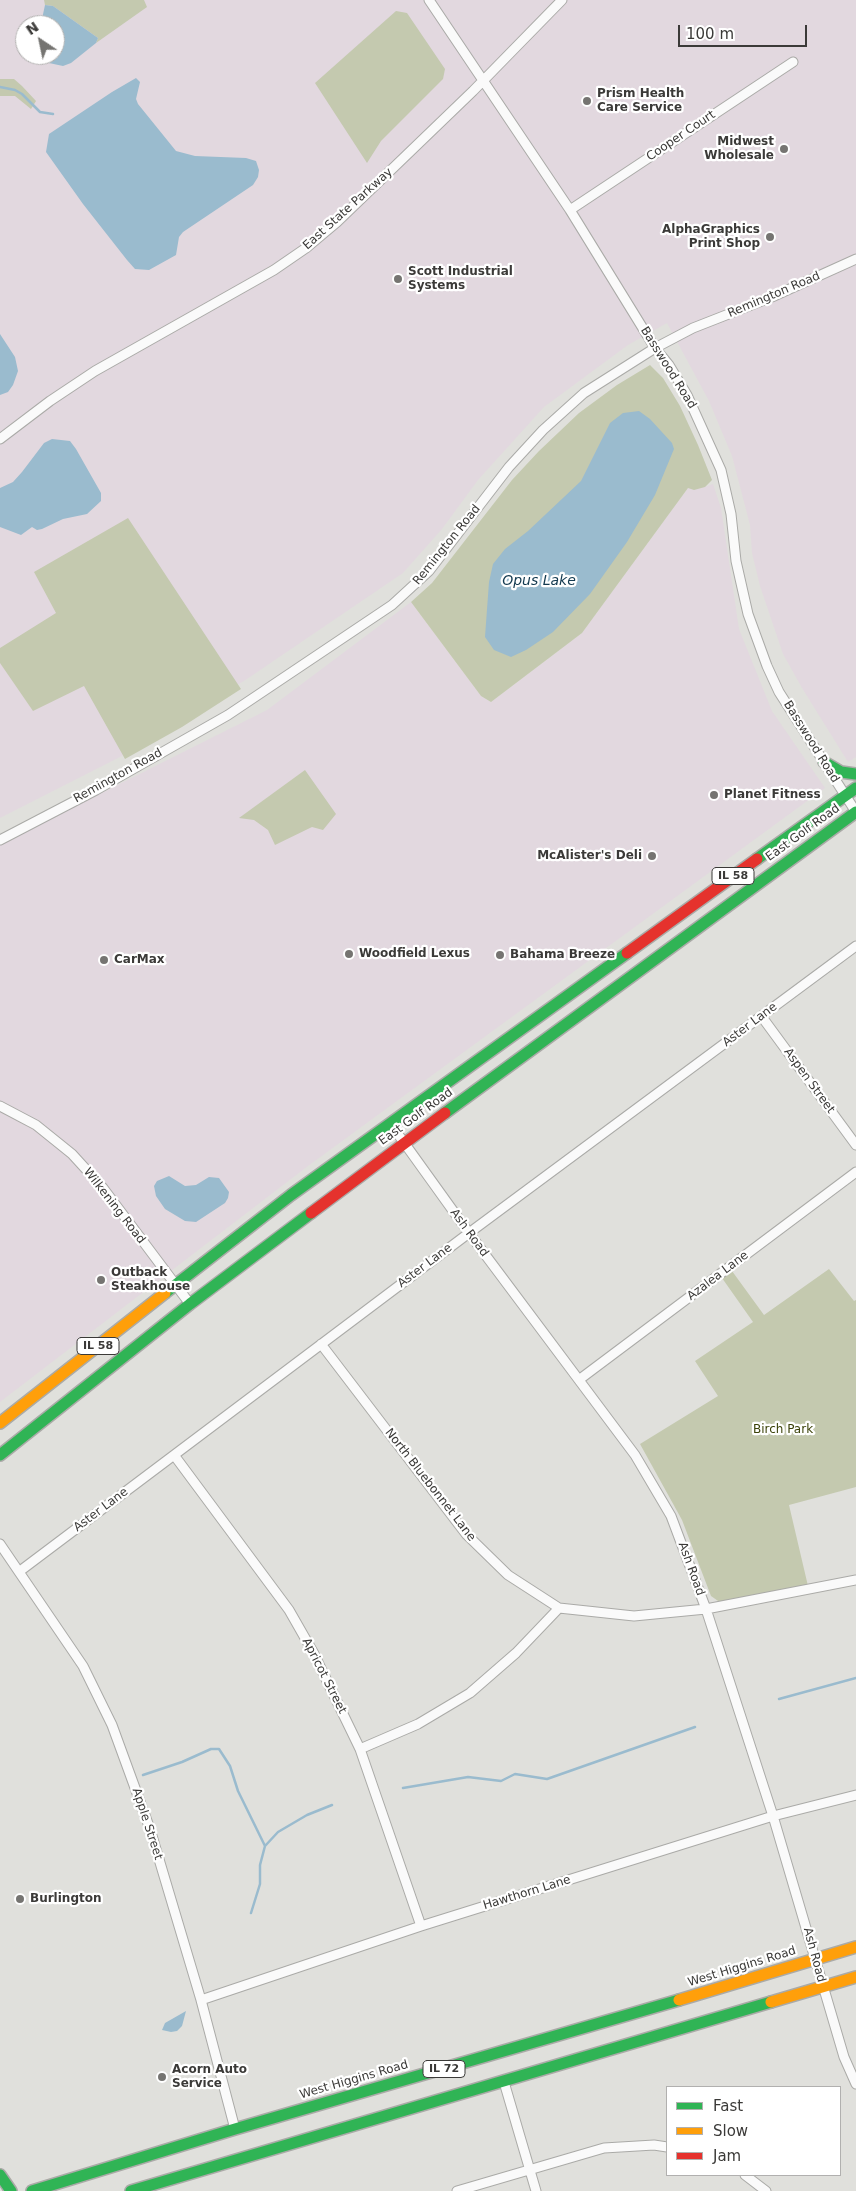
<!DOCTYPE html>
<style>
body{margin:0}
#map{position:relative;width:856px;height:2191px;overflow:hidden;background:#e0e0dc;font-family:"DejaVu Sans",sans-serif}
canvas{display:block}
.legend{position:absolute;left:666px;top:2086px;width:175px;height:90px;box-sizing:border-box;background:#fff;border:1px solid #b1b0af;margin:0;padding:6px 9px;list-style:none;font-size:15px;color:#3b3a38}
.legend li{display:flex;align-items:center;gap:10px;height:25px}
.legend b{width:25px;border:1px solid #b1b0af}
.north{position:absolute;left:15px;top:15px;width:50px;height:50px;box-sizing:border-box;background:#fff;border:1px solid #b1b0af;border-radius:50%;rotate:326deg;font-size:14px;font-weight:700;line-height:20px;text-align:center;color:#3b3a38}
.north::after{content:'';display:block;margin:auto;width:18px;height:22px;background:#757471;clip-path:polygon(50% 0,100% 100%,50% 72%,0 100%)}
.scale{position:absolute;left:678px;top:25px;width:129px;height:22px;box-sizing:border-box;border:2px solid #3b3a38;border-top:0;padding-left:6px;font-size:15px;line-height:18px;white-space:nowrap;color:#3b3a38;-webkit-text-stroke:4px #fff;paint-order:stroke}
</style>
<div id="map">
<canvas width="856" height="2191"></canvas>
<ul class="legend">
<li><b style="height:6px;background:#30b455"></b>Fast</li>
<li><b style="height:6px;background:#ff9f0a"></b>Slow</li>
<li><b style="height:6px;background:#e5322d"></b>Jam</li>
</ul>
<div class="north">N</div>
<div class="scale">100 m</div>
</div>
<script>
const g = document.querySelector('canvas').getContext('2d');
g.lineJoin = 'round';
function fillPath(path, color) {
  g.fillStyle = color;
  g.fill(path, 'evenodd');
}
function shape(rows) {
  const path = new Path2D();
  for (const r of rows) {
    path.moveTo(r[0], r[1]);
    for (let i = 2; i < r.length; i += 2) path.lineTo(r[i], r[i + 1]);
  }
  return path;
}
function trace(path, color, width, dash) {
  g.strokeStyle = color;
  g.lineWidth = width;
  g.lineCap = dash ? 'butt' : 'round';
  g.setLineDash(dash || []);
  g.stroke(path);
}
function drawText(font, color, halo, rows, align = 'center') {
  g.font = font + ' "DejaVu Sans",sans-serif';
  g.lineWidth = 4.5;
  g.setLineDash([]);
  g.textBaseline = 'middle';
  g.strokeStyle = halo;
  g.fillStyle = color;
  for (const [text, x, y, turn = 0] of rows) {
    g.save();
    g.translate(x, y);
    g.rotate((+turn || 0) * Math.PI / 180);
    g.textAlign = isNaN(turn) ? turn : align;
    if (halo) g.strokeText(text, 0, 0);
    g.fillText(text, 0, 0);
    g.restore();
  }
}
const commercial = shape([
 [0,0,856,0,856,757,848,762,802,688,783,654,760,586,752,553,750,525,732,456,709,401,667,323,628,345,544,407,478,480,442,529,403,573,247,679,120,757,0,818],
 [25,25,55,25,55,55,25,55],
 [713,484,721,508,739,629,772,711,825,788,308,1166,0,1402,0,844,267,710,411,602,481,696,491,702,582,633,688,488,705,487]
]);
const green = shape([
 [44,0,144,0,147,7,96,43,98,38,53,6,45,5],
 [396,11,407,13,445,69,443,79,381,141,367,163,315,83],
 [0,79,14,79,22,86,36,101,31,109,15,96,0,96],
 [650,365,663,378,680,406,698,445,712,480,705,487,694,490,688,488,582,633,491,702,481,696,411,602,432,583,512,480,539,451,579,413,617,385],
 [128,518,241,689,182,727,125,759,84,686,33,711,0,663,0,648,56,613,34,572],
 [305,770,336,814,323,830,312,827,275,845,268,830,254,820,239,818],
 [829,1269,854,1301,856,1300,856,1487,789,1505,808,1586,721,1603,711,1596,682,1520,640,1444,718,1396,695,1361,753,1322,722,1278,732,1271,764,1315]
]);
const water = shape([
 [45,5,53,6,98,38,96,43,71,63,63,66,49,63,42,55,55,55,55,25,38,25,42,19],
 [136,78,140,82,136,99,138,104,176,151,195,156,246,158,256,161,259,170,258,177,253,185,183,232,179,237,176,255,149,270,135,269,127,260,83,204,46,152,49,134,112,92],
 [0,334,15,357,18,371,13,385,8,392,0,395],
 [639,411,650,419,672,443,674,449,655,495,627,542,590,594,553,632,526,650,511,657,494,650,485,637,489,582,493,564,505,549,528,531,581,481,610,423,623,413],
 [52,439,70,441,76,449,101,493,101,501,87,514,63,519,42,529,37,530,32,527,21,535,0,527,0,488,13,482,22,472,44,443],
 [169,1176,185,1186,196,1185,209,1177,219,1178,229,1192,228,1198,225,1203,196,1222,185,1221,165,1209,156,1196,154,1186,157,1181],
 [186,2011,182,2026,177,2031,171,2032,162,2030,165,2023]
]);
const stream = shape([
 [0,87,15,90,22,94,40,112,53,114],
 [779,1699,856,1678],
 [143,1775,182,1762,211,1749,219,1749,230,1766,238,1791,265,1846],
 [403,1788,468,1777,501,1781,515,1774,547,1779,695,1727],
 [265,1846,278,1832,307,1815,332,1805],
 [251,1913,260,1884,260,1865,265,1846]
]);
const street = shape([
 [429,0,570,210,655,348,669,365,687,395,721,470,731,514,736,561,748,614,767,666,779,692,856,812],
 [570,210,793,62],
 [0,439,50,401,95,371,274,270,306,248,337,222,473,91,562,0],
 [0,840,96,790,228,715,392,605,429,571,509,467,543,430,584,393,655,348,693,328,772,297,856,259],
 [762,1017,856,1145],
 [0,1106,36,1125,72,1154,103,1188,190,1304],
 [390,1123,469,1233,635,1455,671,1516,706,1609,773,1816,844,2057,856,2084],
 [321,1344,466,1534,508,1575,559,1608,634,1616,706,1609,856,1580],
 [580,1379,856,1172],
 [174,1455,289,1610,313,1652,360,1749,421,1926],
 [0,1544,83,1666,112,1725,150,1829,201,2000,235,2129],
 [20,1571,469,1233,856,946],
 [360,1749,418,1724,470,1693,516,1653,559,1608],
 [201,2000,421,1926,773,1816,856,1795],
 [504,2082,536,2191],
 [745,2175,766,2191],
 [457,2191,604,2148,654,2145,667,2147]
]);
const fast = shape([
 [824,762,841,772,856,774],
 [757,859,856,788],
 [445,1113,856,812],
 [165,1293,291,1195,627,953],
 [0,1455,190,1304,311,1213],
 [0,2175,11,2191],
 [32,2191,235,2129,679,2000],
 [131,2191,771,2002]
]);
const slow = shape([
 [0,1423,165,1293],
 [679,2000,856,1947],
 [771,2002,856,1977]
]);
const jam = shape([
 [627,953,757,859],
 [311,1213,445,1113]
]);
const markers = [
 [587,101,5,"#757471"],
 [784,149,5,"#757471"],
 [770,237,5,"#757471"],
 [398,279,5,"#757471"],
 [714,795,5,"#757471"],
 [652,856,5,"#757471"],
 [349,954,5,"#757471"],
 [500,955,5,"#757471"],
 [104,960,5,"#757471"],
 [101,1280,5,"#757471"],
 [20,1899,5,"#757471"],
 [162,2077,5,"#757471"]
];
const shields = [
 [733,876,42],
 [98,1346,42],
 [444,2069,42]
];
const shieldNames = [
 ["IL 58",733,876],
 ["IL 58",98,1346],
 ["IL 72",444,2069]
];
const poiNames = [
 ["Prism Health",597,94],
 ["Care Service",597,108],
 ["Midwest",774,142,"right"],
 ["Wholesale",774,156,"right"],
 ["AlphaGraphics",760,230,"right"],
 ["Print Shop",760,244,"right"],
 ["Scott Industrial",408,272],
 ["Systems",408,286],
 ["Planet Fitness",724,795],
 ["McAlister's Deli",642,856,"right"],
 ["Woodfield Lexus",359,954],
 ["Bahama Breeze",510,955],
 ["CarMax",114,960],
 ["Outback",111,1273],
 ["Steakhouse",111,1287],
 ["Burlington",30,1899],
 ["Acorn Auto",172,2070],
 ["Service",172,2084]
];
const streetNames = [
 ["Cooper Court",681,136,-34],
 ["East State Parkway",348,209,-42],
 ["Remington Road",774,295,-23],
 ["Basswood Road",668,368,58],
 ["Remington Road",447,545,-51],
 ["Basswood Road",811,742,58],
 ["Remington Road",118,776,-29],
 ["East Golf Road",803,833,-36],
 ["Aster Lane",750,1025,-37],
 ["Aspen Street",809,1081,54],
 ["East Golf Road",416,1117,-36],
 ["Wilkening Road",114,1206,52],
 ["Ash Road",469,1233,54],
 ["Aster Lane",425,1266,-37],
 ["Azalea Lane",718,1276,-37],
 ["North Bluebonnet Lane",430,1485,52],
 ["Aster Lane",101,1510,-37],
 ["Ash Road",691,1569,70],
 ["Apricot Street",324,1676,63],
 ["Apple Street",147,1824,72],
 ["Hawthorn Lane",527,1893,-17],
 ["Ash Road",814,1955,75],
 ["West Higgins Road",742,1967,-17],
 ["West Higgins Road",354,2080,-16]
];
const parkNames = [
 ["Birch Park",783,1430]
];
const waterNames = [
 ["Opus Lake",539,581]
];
fillPath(commercial, '#e2d8df');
fillPath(green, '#c4c9af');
fillPath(water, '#9abbce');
trace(stream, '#9abbce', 2.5);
trace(street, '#aaaaa7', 11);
trace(fast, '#aaaaa7', 14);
trace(slow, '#aaaaa7', 14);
trace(jam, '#aaaaa7', 14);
trace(street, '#fafafa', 9);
trace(fast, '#30b455', 11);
trace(slow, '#ff9f0a', 11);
trace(jam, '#e5322d', 11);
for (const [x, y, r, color] of markers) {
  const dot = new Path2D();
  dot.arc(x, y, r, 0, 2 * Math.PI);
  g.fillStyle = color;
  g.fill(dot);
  trace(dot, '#fff', 2);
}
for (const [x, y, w] of shields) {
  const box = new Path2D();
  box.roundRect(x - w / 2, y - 8.5, w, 17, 4);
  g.fillStyle = '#fff';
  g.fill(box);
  trace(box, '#3b3a38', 1);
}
drawText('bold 11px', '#3b3a38', null, shieldNames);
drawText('bold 12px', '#3b3a38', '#fff', poiNames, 'left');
drawText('12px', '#3b3a38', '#fff', streetNames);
drawText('12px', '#3b4208', '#fff', parkNames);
drawText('italic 14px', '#133a50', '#fff', waterNames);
</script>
